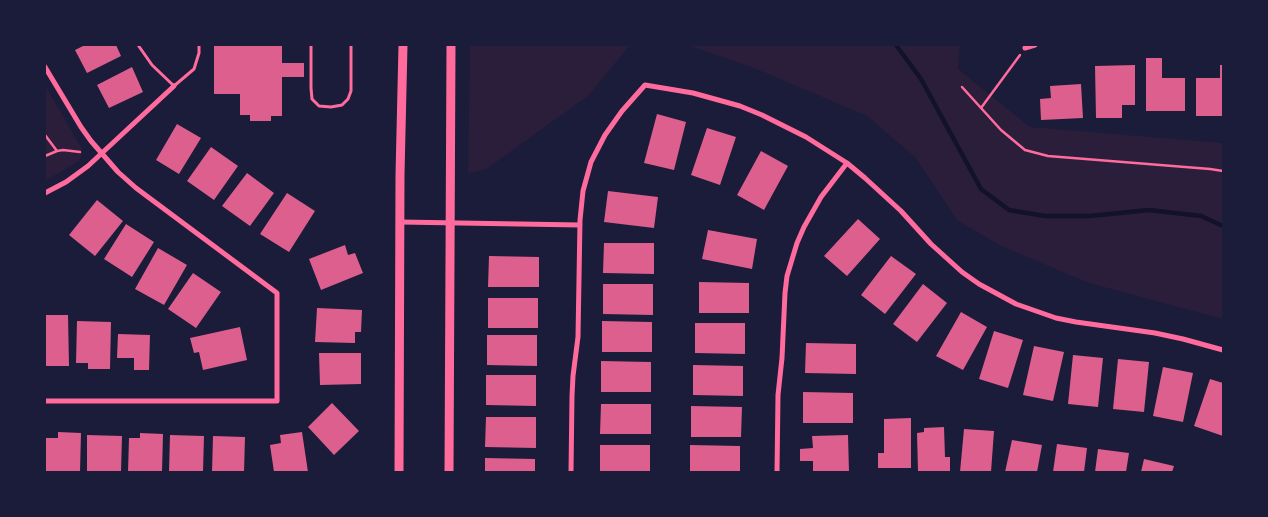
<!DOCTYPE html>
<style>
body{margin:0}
#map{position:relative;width:1268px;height:517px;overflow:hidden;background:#1b1b3a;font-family:"Asap Condensed",sans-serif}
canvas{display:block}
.frame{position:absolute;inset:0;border:46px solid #1b1b3a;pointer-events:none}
</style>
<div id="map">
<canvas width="1268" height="517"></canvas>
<div class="frame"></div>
</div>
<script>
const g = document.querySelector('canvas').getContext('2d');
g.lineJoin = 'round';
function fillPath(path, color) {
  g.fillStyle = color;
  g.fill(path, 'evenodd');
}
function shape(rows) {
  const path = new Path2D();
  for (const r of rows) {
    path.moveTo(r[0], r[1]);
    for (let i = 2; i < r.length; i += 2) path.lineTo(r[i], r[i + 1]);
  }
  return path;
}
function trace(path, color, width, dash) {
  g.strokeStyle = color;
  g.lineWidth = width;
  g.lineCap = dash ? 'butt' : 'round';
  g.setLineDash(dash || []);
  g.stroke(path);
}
const green = shape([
 [470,45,630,45,588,96,485,170,468,173],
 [688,45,960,45,958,69,1030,127,1223,143,1223,319,1089,283,999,245,957,220,916,158,867,116,754,68],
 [45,85,82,149,81,157,79,161,45,181]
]);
const stream = shape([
 [896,45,921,79,981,189,1009,210,1045,216,1090,216,1149,210,1201,216,1223,226]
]);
const building = shape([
 [85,45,116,45,121,56,87,73,75,50],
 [214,45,282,45,282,63,304,63,304,77,282,77,282,116,271,116,271,121,250,121,250,115,240,115,240,94,214,94],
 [1146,58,1162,58,1162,78,1185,78,1185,111,1146,111],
 [1135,65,1135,105,1122,105,1122,118,1096,118,1095,66],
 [1220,65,1223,65,1223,116,1196,116,1196,78,1220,78],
 [132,67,143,92,109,108,97,85],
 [1081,84,1083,118,1041,120,1040,99,1051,98,1050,86],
 [657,114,686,122,674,170,644,163],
 [177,124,201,138,179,174,156,160],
 [707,128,736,137,720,185,691,175],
 [211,147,238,166,214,200,187,181],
 [761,151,788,166,764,210,737,195],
 [247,173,274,193,250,226,222,206],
 [608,191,658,197,654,228,604,222],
 [287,193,315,211,289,252,260,234],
 [97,200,123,221,95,256,69,235],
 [858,219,880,239,847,276,824,256],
 [126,224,154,242,132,277,104,259],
 [708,230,757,239,752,269,702,259],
 [604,243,654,243,654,274,603,273],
 [345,245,348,255,355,253,363,273,321,290,309,259],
 [158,248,187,265,164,305,135,289],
 [489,256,539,257,539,287,488,287],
 [891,256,916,274,885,314,861,295],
 [193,273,221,292,196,328,168,309],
 [699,282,749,283,749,313,699,313],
 [603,284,653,284,653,315,603,314],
 [923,284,947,303,917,342,893,324],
 [488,298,538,298,538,328,488,328],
 [317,308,362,310,361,332,355,332,355,343,315,342],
 [961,312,987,327,963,370,936,356],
 [45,315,68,315,69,366,45,366],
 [77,321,111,322,110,369,88,369,88,363,76,363],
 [602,321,652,322,652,352,602,352],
 [695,323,745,323,745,354,695,353],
 [240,327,247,360,203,370,199,352,194,353,190,338],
 [994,331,1023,340,1008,388,979,379],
 [118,334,150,335,149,370,134,370,134,358,117,358],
 [487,335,537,335,537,366,487,365],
 [806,343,856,344,856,374,805,373],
 [1034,346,1064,352,1053,401,1023,395],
 [319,353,361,353,361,384,320,385],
 [1073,355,1103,358,1098,407,1068,404],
 [1118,359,1149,362,1144,412,1113,409],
 [601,361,651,362,651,392,601,392],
 [693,365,743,366,743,396,693,395],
 [1163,367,1193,373,1183,422,1153,416],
 [486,375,536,375,536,406,486,405],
 [1210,379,1223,383,1223,436,1194,426],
 [803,392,853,393,853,423,803,423],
 [332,403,359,431,334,455,308,427],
 [601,404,651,404,651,434,600,434],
 [691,406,742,407,741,437,691,437],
 [486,417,536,417,536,448,485,447],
 [911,418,911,468,878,468,878,453,884,453,884,419],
 [944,427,945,457,950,457,950,471,918,472,917,433,924,432,924,428],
 [964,429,994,431,991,472,960,472],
 [58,432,81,433,80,472,45,472,46,438,58,438],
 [302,432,308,472,274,472,270,445,281,443,280,435],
 [140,433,163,434,162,472,128,472,129,438,140,438],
 [87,435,122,436,121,472,87,472],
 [170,435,204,436,203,472,169,472],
 [848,435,849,472,813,472,813,461,800,461,800,449,813,448,812,436],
 [213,436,245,437,244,472,212,472],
 [1012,440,1042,445,1037,472,1005,472],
 [1057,444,1087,448,1084,472,1053,472],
 [600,445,650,445,650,472,600,472],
 [690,445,740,446,740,472,690,472],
 [1098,449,1129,453,1126,472,1095,472],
 [485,458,535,459,535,472,485,472],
 [1144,459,1174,466,1172,472,1141,472]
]);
const path = shape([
 [962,87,1001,130,1025,150,1048,156,1210,169,1223,171],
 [981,108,1020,55],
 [45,135,57,151],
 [45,156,57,151,63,150,80,152]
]);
const service = shape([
 [138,45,152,65,174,86,194,69,199,53,199,45],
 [311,45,311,88,312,99,319,106,331,107,342,105,348,99,351,91,351,45]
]);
const minor = shape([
 [1025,48,1035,45],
 [45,67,81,127,91,141,118,172,136,188,277,293,277,401,45,401],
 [45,193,66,182,88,166,174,86],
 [400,222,580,225],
 [571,472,572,396,573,376,578,337,580,220,583,191,591,162,605,135,622,111,645,85,693,93,740,106,762,115,806,137,847,163,865,178,901,211,931,244,962,272,979,284,1016,304,1056,318,1076,322,1155,333,1183,339,1223,350],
 [777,472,778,395,782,358,785,293,787,276,797,243,804,227,821,197,847,163]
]);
const secondary = shape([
 [399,472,400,175,403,45],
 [449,472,451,45]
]);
fillPath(green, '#2a1e3b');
trace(stream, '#12122b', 4.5);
fillPath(building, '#dd5f8e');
trace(path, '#ff6b9d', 2.5);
trace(service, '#ff6b9d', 3);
trace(minor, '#ff6b9d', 5);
trace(secondary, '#ff6b9d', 9);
</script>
